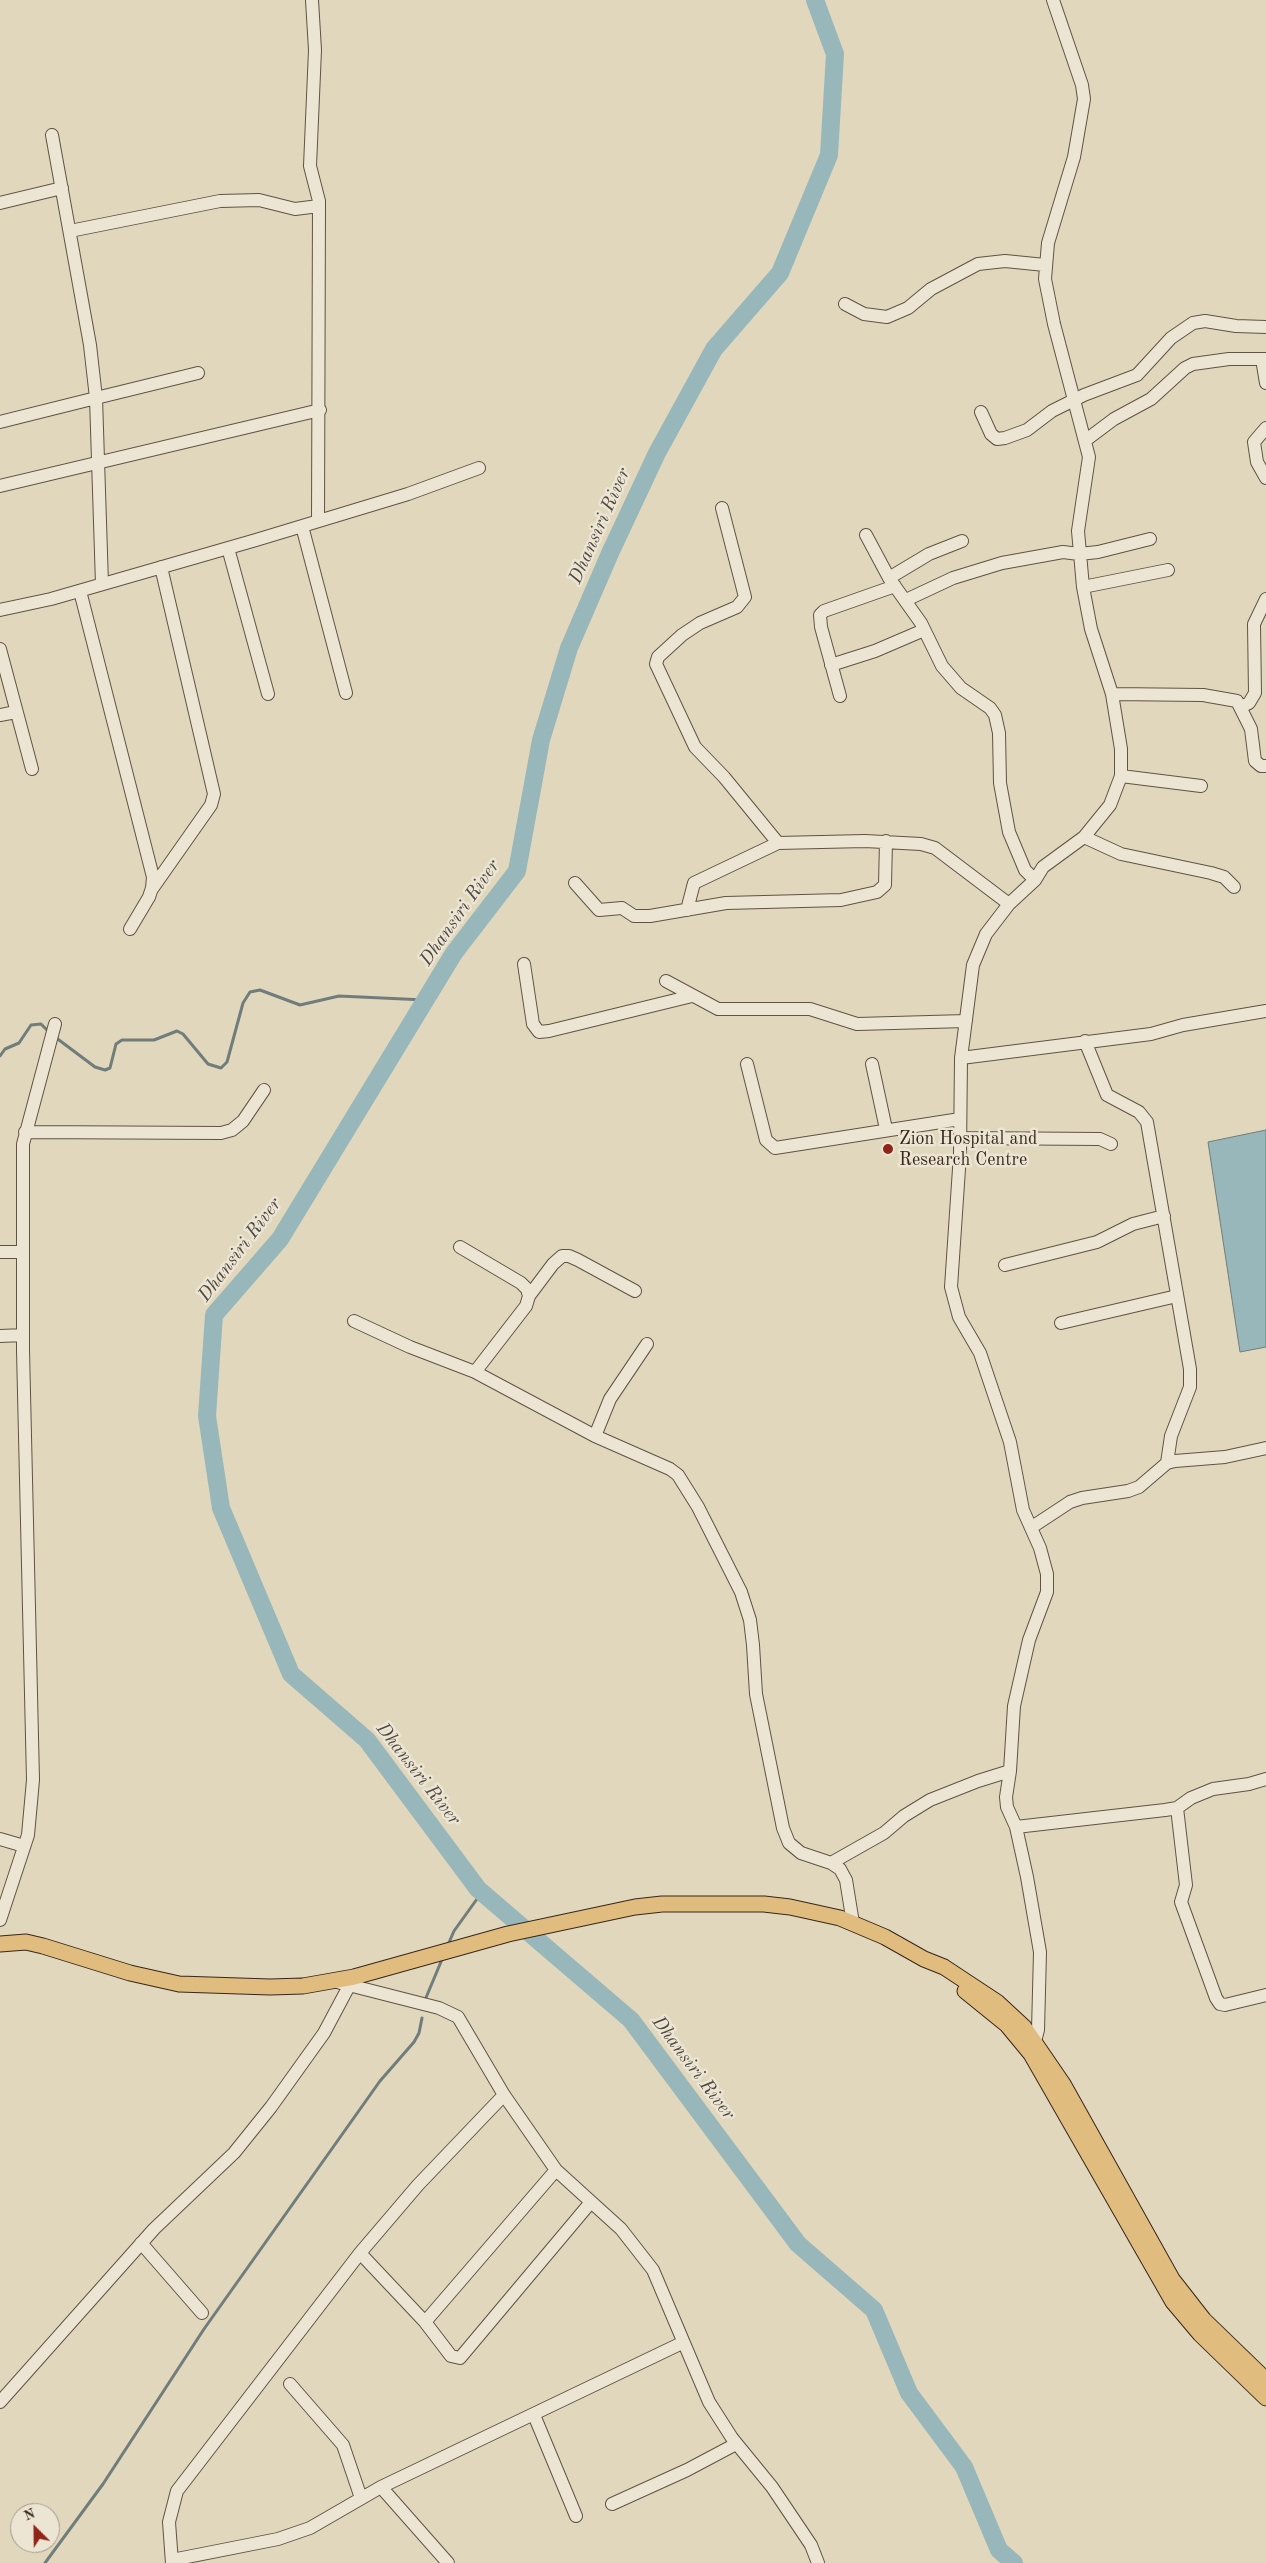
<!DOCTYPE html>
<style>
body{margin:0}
#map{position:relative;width:1266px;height:2563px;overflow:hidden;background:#e1d7bd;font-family:"Old Standard TT",serif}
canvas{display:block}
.north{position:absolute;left:10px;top:2503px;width:50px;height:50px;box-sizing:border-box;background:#ece5d4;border:1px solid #a4998a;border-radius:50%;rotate:337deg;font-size:14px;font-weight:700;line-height:20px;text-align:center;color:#37261a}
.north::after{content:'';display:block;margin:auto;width:18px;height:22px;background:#8f2418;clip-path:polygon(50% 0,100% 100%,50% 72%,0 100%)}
</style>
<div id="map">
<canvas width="1266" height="2563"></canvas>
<div class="north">N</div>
</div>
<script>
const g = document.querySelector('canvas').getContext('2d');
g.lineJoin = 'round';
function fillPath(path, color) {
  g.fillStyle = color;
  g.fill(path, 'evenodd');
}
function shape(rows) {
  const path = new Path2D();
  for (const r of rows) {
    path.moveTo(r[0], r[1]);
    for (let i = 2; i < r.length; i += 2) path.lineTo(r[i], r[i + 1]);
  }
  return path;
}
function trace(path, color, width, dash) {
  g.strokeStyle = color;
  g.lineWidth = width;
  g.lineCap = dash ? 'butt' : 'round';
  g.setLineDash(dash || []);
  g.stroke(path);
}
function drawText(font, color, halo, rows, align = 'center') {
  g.font = font + ' "Old Standard TT",serif';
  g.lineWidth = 5;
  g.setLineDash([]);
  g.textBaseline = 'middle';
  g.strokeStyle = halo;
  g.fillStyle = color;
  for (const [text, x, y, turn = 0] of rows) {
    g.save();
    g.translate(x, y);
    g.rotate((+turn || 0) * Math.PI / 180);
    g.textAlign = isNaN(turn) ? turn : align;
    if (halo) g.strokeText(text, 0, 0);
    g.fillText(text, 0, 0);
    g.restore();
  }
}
const water = shape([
 [1266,1130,1266,1347,1240,1352,1208,1142,1266,1130]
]);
const stream = shape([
 [55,1037,95,1067,105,1070,110,1068,116,1044,122,1040,154,1040,177,1031,183,1034,208,1064,221,1068,227,1062,243,1003,250,992,260,990,300,1005,339,996,425,1000],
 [0,1056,5,1049,19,1043,31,1025,41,1024,50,1033],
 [447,1947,454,1931,482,1892],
 [425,2000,443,1957],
 [45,2563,103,2484,204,2329,380,2081,414,2042,419,2033,422,2018]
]);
const river = shape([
 [815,0,835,54,829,155,780,273,714,349,657,453,611,551,569,648,541,740,517,871,454,953,280,1239,214,1315,207,1416,221,1508,291,1674,367,1740,478,1889,631,2020,798,2244,874,2310,909,2393,964,2467,999,2550,1014,2563]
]);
const minor = shape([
 [312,0,315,50,310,166,319,201,318,521],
 [52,135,90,345,96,398,198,373],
 [0,203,62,188],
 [70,231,220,201,259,200,295,209,319,206],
 [845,304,864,314,887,317,908,308,931,289,978,264,1005,261,1045,265],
 [1262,359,1266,383],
 [981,412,991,434,997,439,1005,438,1027,430,1052,411,1084,395,1137,375,1171,338,1193,323,1205,321,1236,326,1266,327],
 [0,422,96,398,102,584],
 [1266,428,1254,442,1257,462,1266,478],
 [1086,440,1114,419,1151,399,1185,368,1193,364,1229,359,1266,359],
 [0,486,320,410],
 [722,508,745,597,737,607,700,623,682,635,658,657,656,664,695,747,724,777,778,843,865,841,921,844,935,848,1009,904],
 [302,526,346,693],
 [866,535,889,578,921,623,942,666,961,688,990,708,995,715,999,733,1000,783,1009,832,1025,870,1035,880],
 [228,548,268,694],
 [889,578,929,554,962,541],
 [1083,587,1168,570],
 [80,591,153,877,152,888,149,897,130,929],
 [906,600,953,578,1002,563,1063,552,1079,554,1098,552,1150,539],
 [0,610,51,599,256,540,408,494,479,468],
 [0,649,32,769],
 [831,665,875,651,924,630],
 [1112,694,1203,695,1237,701,1251,729,1255,761,1261,766,1266,766],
 [840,696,821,627,820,615,824,611,895,586],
 [1241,707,1249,703,1255,693,1254,624,1266,599],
 [0,715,16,712],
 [1121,776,1201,786],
 [1084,837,1121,854,1211,873,1224,877,1234,887],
 [575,883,599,910,622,908,634,916,650,916,726,903,841,900,877,892,885,885,886,841],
 [152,889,211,805,214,794,161,567],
 [687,910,694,883,778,843],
 [524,964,533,1024,539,1032,549,1031,692,996],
 [666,981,718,1009,810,1009,857,1024,966,1021],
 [1085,1041,1107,1095,1139,1112,1147,1122,1190,1369,1190,1387,1171,1436,1167,1463],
 [961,1058,1151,1034,1183,1025,1266,1011],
 [747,1064,766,1140,775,1148,960,1119],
 [872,1064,886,1129],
 [25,1132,221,1133,232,1130,243,1121,264,1090],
 [960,1138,1100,1139,1111,1144],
 [460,1247,521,1283,527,1289,529,1296,526,1306,475,1372],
 [0,1252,22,1252],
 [1005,1265,1097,1242,1133,1224,1164,1216],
 [529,1296,553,1264,562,1256,569,1256,578,1260,635,1291],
 [354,1321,410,1347,475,1372,595,1436,670,1469,678,1475,698,1507,741,1592,750,1620,753,1645,756,1694,783,1828,789,1843,801,1853,831,1863,840,1869,846,1880,853,1923],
 [1061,1323,1177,1296],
 [0,1336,23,1335],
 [595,1436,610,1399,647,1344],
 [1032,1527,1070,1502,1082,1498,1128,1491,1139,1487,1167,1463,1175,1461,1225,1457,1266,1448],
 [1177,1808,1186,1885,1181,1902,1216,1998,1220,2004,1225,2005,1266,1995],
 [1016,1827,1165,1810,1177,1808,1191,1798,1213,1789,1249,1784,1266,1779],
 [0,1839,24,1846],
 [831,1863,884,1833,904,1816,930,1800,978,1781,1010,1771],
 [0,1920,28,1835,33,1780,23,1350,23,1144,55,1024],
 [333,1981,439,2008,458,2017,504,2095,556,2170,621,2229,653,2270,709,2402,732,2438,772,2487,811,2545,818,2563],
 [1033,2049,1038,2030,1040,1952,1027,1877,1016,1827,1007,1807,1006,1797,1010,1771,1014,1706,1029,1640,1047,1592,1047,1574,1040,1548,1023,1510,1010,1442,980,1353,959,1317,951,1287,960,1154,961,1058,973,965,986,934,1009,904,1035,880,1043,867,1084,837,1110,805,1121,776,1121,749,1112,694,1091,629,1083,587,1078,531,1089,457,1054,324,1045,279,1048,243,1074,157,1084,99,1082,85,1053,0],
 [141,2243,202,2313],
 [360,2253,425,2322,451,2356,460,2358,591,2202],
 [425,2322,556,2170],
 [290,2384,343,2445,361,2498],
 [0,2402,154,2229,234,2153,271,2107,324,2033,349,1986],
 [534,2415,576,2516],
 [381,2487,448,2563],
 [612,2504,687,2470,736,2444],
 [172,2560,278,2539,310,2528,381,2487,682,2343],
 [172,2563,169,2522,177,2491,360,2253,418,2185,504,2095]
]);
const major = shape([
 [0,1944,26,1942,43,1946,130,1973,179,1984,270,1987,303,1986,354,1977,508,1934,635,1907,662,1904,764,1904,790,1907,840,1918,885,1937,924,1959,944,1967,997,2002,1024,2027,1063,2084,1172,2279,1204,2320,1266,2380],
 [965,1991,1007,2025,1031,2054,1173,2302,1200,2334,1266,2398]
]);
const markers = [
 [888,1149,6,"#8f2418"]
];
const poiNames = [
 ["Zion Hospital and",899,1139],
 ["Research Centre",899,1160]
];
const waterNames = [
 ["Dhansiri River",600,526,-66],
 ["Dhansiri River",460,913,-55],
 ["Dhansiri River",240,1250,-53],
 ["Dhansiri River",418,1774,52],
 ["Dhansiri River",693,2068,53]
];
fillPath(water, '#97b7ba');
trace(water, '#717d7a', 1);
trace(stream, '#717d7a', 3);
trace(river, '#97b7ba', 18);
trace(minor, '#625243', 14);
trace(major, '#37261a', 17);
trace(minor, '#ece5d4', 12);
trace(major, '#e0bc7e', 15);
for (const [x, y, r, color] of markers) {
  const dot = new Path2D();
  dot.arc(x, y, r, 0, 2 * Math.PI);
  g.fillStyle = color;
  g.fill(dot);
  trace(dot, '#ece5d4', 2);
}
drawText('18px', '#37261a', '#ece5d4', poiNames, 'left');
drawText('italic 19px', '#4f4a42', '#ece5d4', waterNames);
</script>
